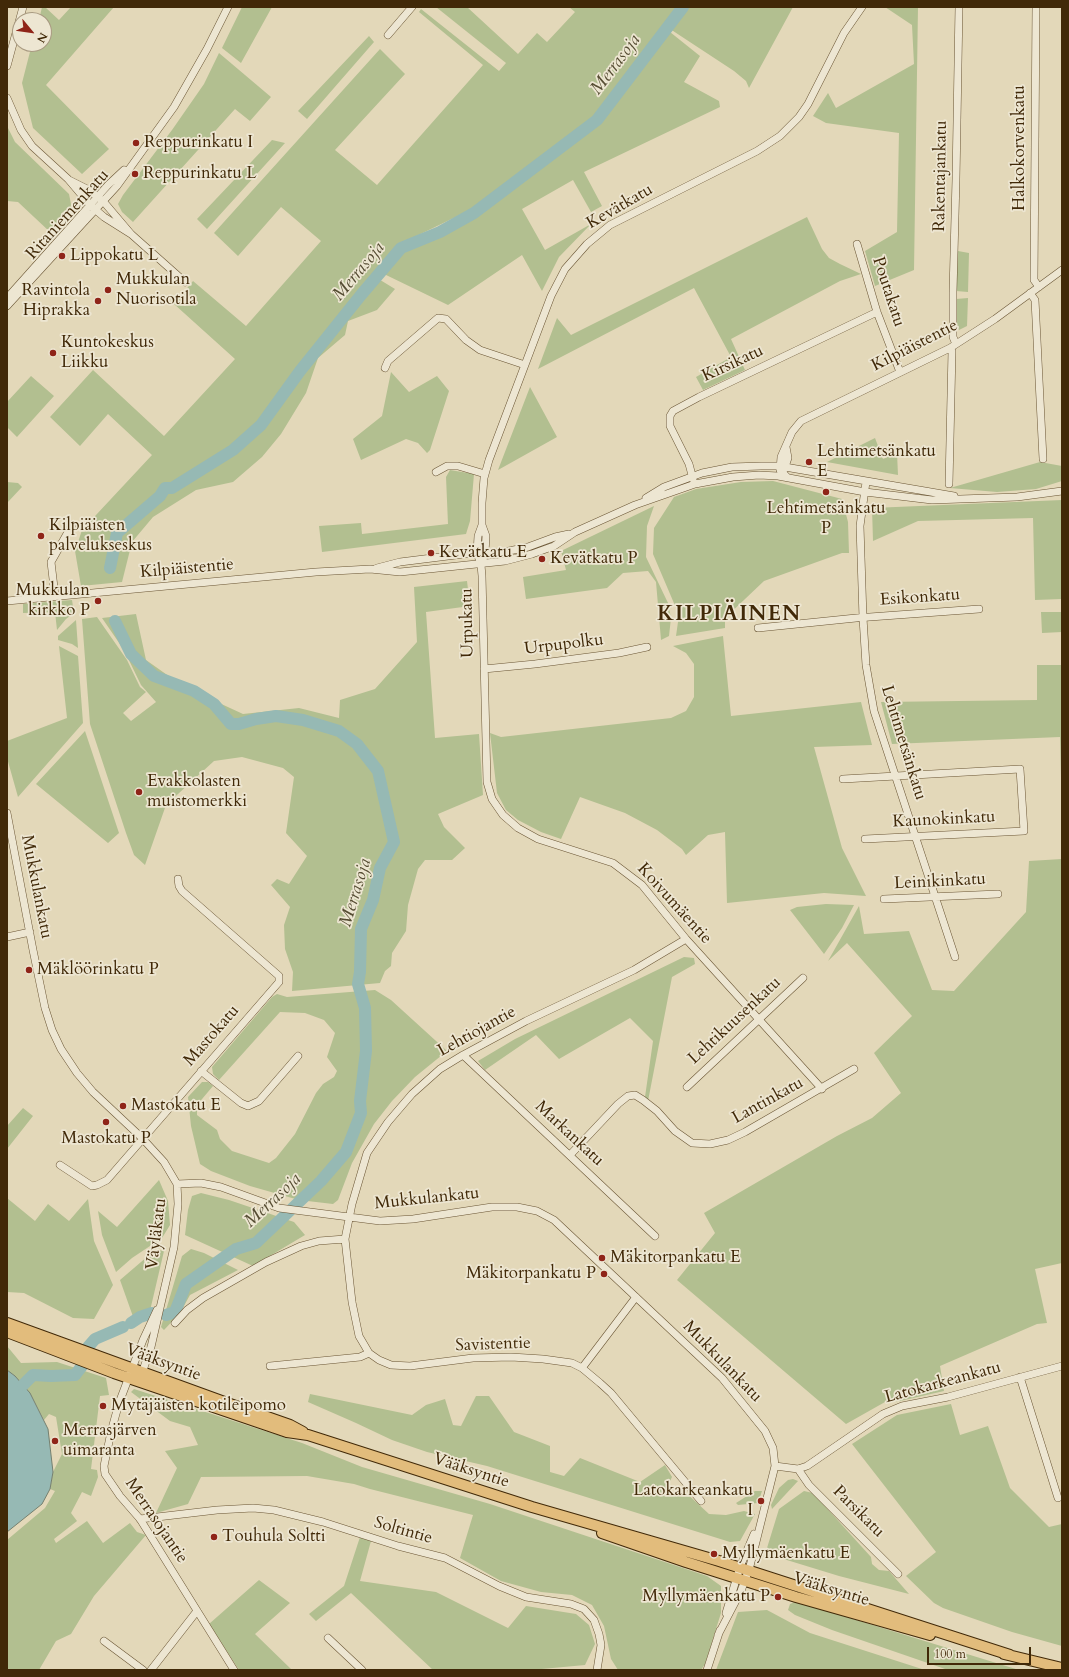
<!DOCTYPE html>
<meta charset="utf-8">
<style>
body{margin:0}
#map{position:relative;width:1069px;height:1677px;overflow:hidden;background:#e3d8b9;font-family:Cardo,serif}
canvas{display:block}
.frame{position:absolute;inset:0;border:8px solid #412908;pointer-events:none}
.north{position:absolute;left:12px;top:12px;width:40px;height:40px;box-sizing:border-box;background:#ede6d2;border:1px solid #a89a81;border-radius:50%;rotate:119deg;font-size:11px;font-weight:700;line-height:16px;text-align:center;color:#412908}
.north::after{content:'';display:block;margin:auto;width:14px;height:18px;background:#8f2418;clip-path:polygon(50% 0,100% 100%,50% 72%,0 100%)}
.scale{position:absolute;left:927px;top:1647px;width:104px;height:18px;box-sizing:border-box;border:2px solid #412908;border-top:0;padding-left:5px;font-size:12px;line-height:14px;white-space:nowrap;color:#412908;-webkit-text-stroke:3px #ede6d2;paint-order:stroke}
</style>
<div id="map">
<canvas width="1069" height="1677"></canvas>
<div class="frame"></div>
<div class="north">N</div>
<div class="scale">100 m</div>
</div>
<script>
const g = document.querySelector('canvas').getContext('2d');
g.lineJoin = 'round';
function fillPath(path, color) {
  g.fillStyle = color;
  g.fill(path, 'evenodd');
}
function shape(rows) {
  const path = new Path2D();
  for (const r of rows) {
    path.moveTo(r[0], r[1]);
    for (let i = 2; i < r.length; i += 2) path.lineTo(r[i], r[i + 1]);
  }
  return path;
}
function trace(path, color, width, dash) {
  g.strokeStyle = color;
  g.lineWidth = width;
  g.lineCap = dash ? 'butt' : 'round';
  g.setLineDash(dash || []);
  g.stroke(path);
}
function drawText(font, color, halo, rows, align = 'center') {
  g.font = font + ' Cardo,serif';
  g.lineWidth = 3.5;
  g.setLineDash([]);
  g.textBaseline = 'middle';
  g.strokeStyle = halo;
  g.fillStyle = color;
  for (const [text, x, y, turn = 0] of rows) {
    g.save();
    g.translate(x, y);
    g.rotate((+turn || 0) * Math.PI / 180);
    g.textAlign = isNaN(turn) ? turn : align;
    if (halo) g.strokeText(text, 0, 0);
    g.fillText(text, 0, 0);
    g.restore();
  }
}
const green = shape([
 [42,7,45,7,59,20,71,7,114,7,46,85,109,149,82,174,33,128,22,83,32,44,44,44,44,20,39,20],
 [242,7,272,7,241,63,222,48],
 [436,7,467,7,518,54,537,33,547,42,575,12,569,7,793,7,749,88,746,81,734,71,664,25,593,117,470,210,398,245,372,275,395,289,377,310,348,321,345,335,318,358,306,393,281,434,262,457,233,482,196,490,153,517,132,542,122,582,81,586,75,551,82,530,152,455,108,414,80,446,50,417,93,370,164,436,235,359,174,304,193,281,246,326,321,241,281,207,238,256,214,233,380,49,405,74,335,150,377,185,483,65,419,12,421,9,499,71,506,63],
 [885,7,918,7,914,270,875,286,865,251,897,232,899,133,826,123,813,116,828,93,836,108,914,64,912,25],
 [670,32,700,56,684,82,719,101,720,107,584,172,602,206,591,212,573,180,522,209,545,250,591,224,559,257,542,291,522,255,448,305,384,274,404,251,460,225,476,216,600,122],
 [369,36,374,42,307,119,298,111],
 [219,53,271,97,250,121,235,109,133,222,122,212,118,204,123,195,172,130,204,84],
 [7,126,15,142,69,194,71,204,70,211,50,232,18,202,7,201],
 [272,140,285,143,207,229,197,219],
 [807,217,822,249,829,258,840,264,861,274,840,281,731,339,745,370,703,390,696,377,731,357,694,288,538,369,557,318,571,335],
 [958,251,969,253,968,292,956,291],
 [968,298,967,326,959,330,956,324,956,299],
 [391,372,409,392,437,376,449,391,430,450,427,453,418,443,406,439,361,460,353,439,382,416],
 [31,376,54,396,17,437,7,427,7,402],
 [530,387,557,437,498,470],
 [875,438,883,459,897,453,898,475,827,462],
 [1040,462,1062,466,1062,481,1036,489,997,492,950,488],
 [450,470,474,474,470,521,466,534,322,552,319,526,361,523,362,534,448,524,446,477],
 [773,481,842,499,848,522,849,553,842,553,764,581,725,618,725,628,676,636,679,615,653,554,654,528,674,497,696,489,741,482],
 [7,482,18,483,22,487,7,503],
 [1062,500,1062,599,1035,600,1033,518,918,521,873,541,872,508],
 [654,506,647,526,646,557,668,603,671,618,669,636,661,640,656,582,648,571,623,573,607,588,526,599,523,577,566,570,561,551],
 [467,581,470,606,426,612,435,738,479,734,483,795,438,814,444,827,465,848,452,860,425,860,418,869,408,905,406,931,392,953,391,966,385,971,380,983,292,991,293,972,285,949,284,925,290,907,271,885,277,879,289,884,307,856,286,833,294,777,283,768,242,757,214,761,166,805,145,865,134,855,126,833,90,724,82,619,97,617,127,660,140,687,146,692,123,713,131,721,156,702,141,685,124,650,102,618,136,614,146,660,180,684,198,690,217,702,243,714,299,708,339,718,340,700,375,689,417,642,414,587],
 [72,600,74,613,66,619,57,630,55,612,23,613,23,604],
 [1041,612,1061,612,1062,632,1042,633],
 [76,620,78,648,72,644,58,640,58,636],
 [723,636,731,716,861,702,872,745,814,747,842,848,866,896,824,893,727,903,725,832,708,835,686,855,682,849,657,830,625,813,580,797,561,839,541,832,518,820,506,810,497,793,490,733,501,737,671,718,686,711,694,697,694,664,686,653,673,646],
 [59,646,78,656,83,723,18,797,7,758,7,741,67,718],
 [1037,665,1062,665,1062,818,1060,737,892,744,881,702,1037,700],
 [85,731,119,833,108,843,36,784],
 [1062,859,1062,1263,1035,1269,1047,1323,1037,1324,940,1366,944,1391,900,1401,885,1402,846,1424,677,1280,715,1233,704,1213,837,1136,872,1118,901,1093,874,1053,912,1016,847,943,828,961,859,906,864,934,909,931,932,990,954,991,1026,912,1029,861],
 [826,904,854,905,842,928,824,954,790,910,797,907],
 [684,957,694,958,695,964,672,977,648,1101,645,1097,653,1041,630,1018,559,1059,536,1035,485,1070,478,1061,515,1039],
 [375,990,391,1000,447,1051,415,1077,392,1101,374,1124,352,1163,338,1200,333,1204,299,1200,250,1186,211,1171,200,1164,191,1126,188,1097,202,1082,208,1082,213,1086,197,1105,197,1115,217,1130,220,1139,232,1151,269,1163,276,1158,295,1134,316,1093,323,1084,334,1077,337,1071,327,1057,335,1033,324,1020,305,1013,280,1012,219,1080,213,1074,212,1067,272,997,277,994,287,997],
 [23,1108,33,1116,7,1149,7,1126],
 [159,1180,168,1201,170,1225,162,1238,132,1258,116,1272,102,1235,98,1211,117,1227],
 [201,1193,229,1200,294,1222,305,1235,253,1266,185,1235,188,1210,192,1196],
 [7,1198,35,1221,48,1204,69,1221,88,1199,94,1241,113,1285,94,1319,73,1318,24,1293,7,1292],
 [191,1249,204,1253,238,1270,190,1295,180,1313,164,1330,161,1327,182,1256],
 [158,1250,164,1251,149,1315,136,1325,120,1280,148,1256],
 [7,1346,21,1363,57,1362,106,1378,109,1395,100,1396,91,1469,97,1470,98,1477,91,1496,82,1492,71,1513,77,1521,54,1539,56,1543,87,1521,103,1543,130,1523,137,1532,146,1535,94,1596,71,1634,56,1641,39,1670,7,1670,7,1540,45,1508,55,1491,50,1489,53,1472,62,1454,56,1417,49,1414,44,1420,30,1393,15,1376,7,1370],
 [134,1389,302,1443,362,1467,490,1504,707,1576,721,1586,721,1613,705,1664,701,1670,618,1670,611,1659,604,1626,592,1605,572,1595,541,1592,501,1581,460,1558,473,1515,370,1489,354,1484,307,1476,201,1477,188,1504,156,1513,177,1468,165,1451,198,1445,190,1427,170,1421,131,1392],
 [310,1394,412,1415,426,1405,445,1399,453,1425,461,1426,476,1396,489,1396,514,1432,550,1446,550,1472,564,1476,580,1458,640,1482,665,1465,672,1477,666,1489,673,1496,682,1489,709,1514,726,1515,744,1511,755,1514,740,1541,730,1542,487,1466,427,1452,392,1440,356,1423,308,1402],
 [951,1404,960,1435,988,1426,1010,1488,1049,1527,1062,1524,1062,1646,1012,1632,943,1608,934,1603,906,1576,936,1552,852,1444,897,1415],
 [793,1479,798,1481,772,1509,771,1505,779,1488,788,1480],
 [755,1491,762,1491,758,1503,738,1505,736,1503],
 [804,1491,813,1493,871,1557,872,1564,879,1570,889,1571,909,1594,839,1576,777,1557,767,1548,779,1509],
 [360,1537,371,1541,360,1581,436,1592,508,1628,526,1606,576,1614,589,1625,595,1644,585,1665,531,1670,433,1670,351,1593,316,1621,309,1614,344,1586],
 [259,1580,290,1603,255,1634,292,1670,239,1670,209,1624],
 [795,1602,801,1603,1019,1670,948,1670,832,1630,795,1615,788,1610,790,1604],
 [767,1610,810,1633,925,1670,716,1670,738,1612]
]);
const water = shape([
 [7,1370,15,1376,30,1393,48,1429,53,1472,50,1489,42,1504,7,1532,7,1370]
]);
const river = shape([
 [110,568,117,533,160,496,165,488,172,488,233,450,261,425,300,371,361,295,401,248,440,232,474,213,597,120,683,7],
 [115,621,131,654,154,676,194,691,214,704,231,724,239,724,256,719,276,716,303,720,339,731,357,744,378,771,394,842,380,868,373,900,361,929,360,972,358,984,365,1008,366,1051,360,1101,361,1113,346,1152,321,1181,256,1243,236,1249,186,1284,175,1312,166,1315],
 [131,1323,140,1317,152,1313],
 [88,1347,95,1339,123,1327],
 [23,1385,33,1375,51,1376,75,1375,82,1366]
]);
const minor = shape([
 [1036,7,1034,280,1039,287],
 [388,35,412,7],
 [7,66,23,7],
 [7,98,21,130,32,146,68,179,90,205,104,217,131,234],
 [69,180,89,190,103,201,131,234,185,282],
 [857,244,877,312,900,372],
 [1030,293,1035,300,1043,459],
 [7,298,108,185,124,170],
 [7,306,117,186,174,107,207,49,228,7],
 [956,344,953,337,953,292,956,179,959,7],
 [385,368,388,361,438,318,446,319,466,340,480,350,525,365],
 [784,470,788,458,786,447],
 [436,472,447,466,458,466,485,474],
 [787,477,780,470,781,457,792,432,801,421,950,348,995,319,1062,270],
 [693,479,689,464,670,426,670,416,673,411,699,397,877,312],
 [866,482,860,526,863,618,866,665,874,711,955,957],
 [949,484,952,351,950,348],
 [646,498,664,487,702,473,732,467,761,466,779,466,954,496],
 [482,525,478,536,477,553,481,565,482,576,487,782,492,799,503,815,518,828,538,839,613,863,642,885,686,939,822,1089],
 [481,565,485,553,486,536,482,525,482,503,484,478,489,460,551,296,565,269,587,244,610,225,757,151,780,136,799,117,808,104,844,33,862,7],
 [377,568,400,562,464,554,504,552,528,547,555,537,569,534],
 [55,596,51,562,72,525],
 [7,601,316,572,370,569,400,572,505,561,532,554,554,546,575,532,635,505,695,484,733,477,759,475,778,476,865,492,932,500,1017,497,1062,491],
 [758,628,856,618,979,609],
 [484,669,535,664,619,653,647,647],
 [843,779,1020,769,1024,831,865,839],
 [7,813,33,950,45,1008,52,1030,61,1049,77,1073,93,1092,142,1138,164,1162,177,1184,178,1204,174,1247,151,1347,141,1376],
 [884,899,998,894],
 [7,937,30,932],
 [686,939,634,970,526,1021,463,1055,440,1069,412,1094,388,1122,367,1153,352,1204,345,1239,352,1302,359,1336,369,1353,379,1360,391,1365,410,1366,473,1358,511,1357,543,1359,572,1363,582,1368,600,1383,611,1393,701,1501],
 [463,1055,655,1236],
 [201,1071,241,1103,248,1106,259,1101,298,1056],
 [687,1087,803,978],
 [570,1155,618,1104,628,1096,635,1095,643,1100,657,1111,675,1131,692,1143,710,1144,728,1140,745,1132,854,1069],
 [60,1165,92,1186,97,1185,107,1180,279,982,279,976,182,891,179,886,178,879],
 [177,1184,201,1183,221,1187,279,1208,380,1221,413,1219,492,1207,517,1207,537,1211,554,1220,722,1378,765,1431,773,1448,775,1466,750,1566,741,1591,718,1635],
 [157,1310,143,1340,119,1403,111,1432,104,1466,105,1474,120,1496,140,1519,234,1670],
 [175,1323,187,1310,203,1298,266,1262,301,1246,319,1241,345,1239],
 [270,1366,360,1357,369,1353],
 [582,1368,636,1297],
 [1020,1377,1058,1498],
 [775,1466,798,1469,807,1466,883,1414,902,1406,948,1397,1062,1366],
 [798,1469,809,1485,898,1574],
 [140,1519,217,1510,253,1508,274,1510,323,1522,398,1546,445,1558,499,1586,526,1597,571,1604,584,1609,594,1620,599,1634,601,1645,597,1670],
 [726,1613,740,1567,754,1534],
 [328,1638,362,1670],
 [104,1641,143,1670],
 [151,1670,197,1611],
 [707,1670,720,1630]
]);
const highway = shape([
 [7,1323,227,1403,290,1425,303,1432],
 [7,1332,114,1373,287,1432,308,1435,532,1507,719,1561,1010,1655],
 [602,1533,686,1562,796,1597,930,1635],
 [1004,1654,1062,1668]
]);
const markers = [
 [136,143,4,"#8f2418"],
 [135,174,4,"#8f2418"],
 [62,256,4,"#8f2418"],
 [108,290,4,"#8f2418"],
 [98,301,4,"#8f2418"],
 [53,353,4,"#8f2418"],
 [809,462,4,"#8f2418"],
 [826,492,4,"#8f2418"],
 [41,536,4,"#8f2418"],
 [431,553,4,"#8f2418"],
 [542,559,4,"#8f2418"],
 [98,601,4,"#8f2418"],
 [139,792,4,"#8f2418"],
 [29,970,4,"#8f2418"],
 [123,1106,4,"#8f2418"],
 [106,1122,4,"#8f2418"],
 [602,1258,4,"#8f2418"],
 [604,1274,4,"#8f2418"],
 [103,1406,4,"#8f2418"],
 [55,1441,4,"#8f2418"],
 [761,1501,4,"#8f2418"],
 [214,1537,4,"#8f2418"],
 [714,1554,4,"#8f2418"],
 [778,1597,4,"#8f2418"]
];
const poiNames = [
 ["Reppurinkatu I",144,143],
 ["Reppurinkatu L",143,174],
 ["Lippokatu L",70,256],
 ["Mukkulan",116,280],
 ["Nuorisotila",116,300],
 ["Ravintola",90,291,"right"],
 ["Hiprakka",90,311,"right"],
 ["Kuntokeskus",61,343],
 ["Liikku",61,363],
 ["Lehtimetsänkatu",817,452],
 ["E",817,472],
 ["Lehtimetsänkatu",826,509,"center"],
 ["P",826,529,"center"],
 ["Kilpiäisten",49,526],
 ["palvelukseskus",49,546],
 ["Kevätkatu E",439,553],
 ["Kevätkatu P",550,559],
 ["Mukkulan",90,591,"right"],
 ["kirkko P",90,611,"right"],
 ["Evakkolasten",147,782],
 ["muistomerkki",147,802],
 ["Mäklöörinkatu P",37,970],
 ["Mastokatu E",131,1106],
 ["Mastokatu P",106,1139,"center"],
 ["Mäkitorpankatu E",610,1258],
 ["Mäkitorpankatu P",596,1274,"right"],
 ["Mytäjäisten kotileipomo",111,1406],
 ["Merrasjärven",63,1431],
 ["uimaranta",63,1451],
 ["Latokarkeankatu",753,1491,"right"],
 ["I",753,1511,"right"],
 ["Touhula Soltti",222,1537],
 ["Myllymäenkatu E",722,1554],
 ["Myllymäenkatu P",770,1597,"right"]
];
const streetNames = [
 ["Halkokorvenkatu",1020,148,-90],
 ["Rakentajankatu",941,176,-89],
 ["Kevätkatu",620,207,-30],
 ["Ritaniemenkatu",68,215,-48],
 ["Poutakatu",888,292,72],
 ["Kilpiäistentie",915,346,-27],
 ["Kirsikatu",733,364,-25],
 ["Kilpiäistentie",187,569,-5],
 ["Esikonkatu",920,598,-4],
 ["Urpukatu",468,623,-91],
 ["Urpupolku",564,645,-7],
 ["Lehtimetsänkatu",903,743,73],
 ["Kaunokinkatu",944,820,-3],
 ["Leinikinkatu",940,882,-3],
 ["Mukkulankatu",36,887,79],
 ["Koivumäentie",674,904,48],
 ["Lehtikuusenkatu",735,1021,-43],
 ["Lehtiojantie",477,1032,-29],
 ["Mastokatu",212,1036,-49],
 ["Lantinkatu",768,1101,-29],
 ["Markankatu",569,1134,43],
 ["Mukkulankatu",427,1199,-6],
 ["Väyläkatu",157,1234,-83],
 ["Savistentie",493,1345,-2],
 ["Mukkulankatu",722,1362,46],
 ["Vääksyntie",163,1363,20],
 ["Latokarkeankatu",943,1383,-15],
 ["Vääksyntie",471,1471,18],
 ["Parsikatu",858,1512,45],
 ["Merrasojantie",156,1521,56],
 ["Soltintie",403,1531,16],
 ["Vääksyntie",831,1590,17]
];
const waterNames = [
 ["Merrasoja",616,65,-53],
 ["Merrasoja",359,272,-50],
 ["Merrasoja",356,893,-73],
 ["Merrasoja",273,1201,-43]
];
const districtNames = [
 ["KILPIÄINEN",729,615]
];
fillPath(green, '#b2bf90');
fillPath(water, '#96b9b4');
trace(water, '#747f6f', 1);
trace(river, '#96b9b4', 12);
trace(minor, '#6a5534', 8);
trace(highway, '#412908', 12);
trace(minor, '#ede6d2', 7);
trace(highway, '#e2bc7c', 10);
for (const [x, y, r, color] of markers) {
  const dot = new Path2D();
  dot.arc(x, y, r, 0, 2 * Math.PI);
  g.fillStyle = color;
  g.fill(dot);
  trace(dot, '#ede6d2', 1.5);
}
drawText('17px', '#412908', '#ede6d2', poiNames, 'left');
drawText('17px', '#412908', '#ede6d2', streetNames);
drawText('italic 18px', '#564d33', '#ede6d2', waterNames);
g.letterSpacing = '1px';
drawText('bold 21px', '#412908', '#ede6d2', districtNames);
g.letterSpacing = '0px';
</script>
